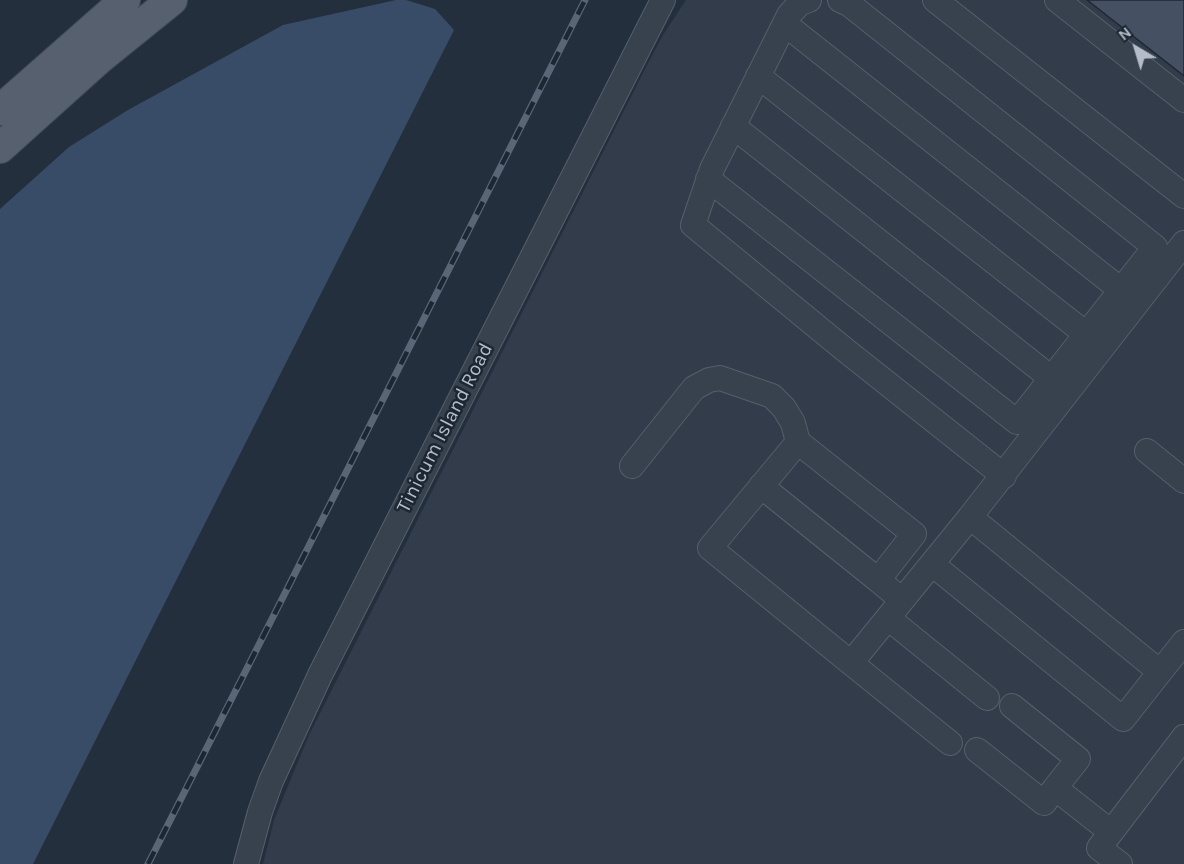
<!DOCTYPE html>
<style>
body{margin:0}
#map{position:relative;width:1184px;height:864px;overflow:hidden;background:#242f3e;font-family:Karla,sans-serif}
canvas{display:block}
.north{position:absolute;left:1106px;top:18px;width:60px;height:60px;-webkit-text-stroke:4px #1d2633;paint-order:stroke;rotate:322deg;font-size:16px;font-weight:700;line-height:24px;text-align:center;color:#b4bcc9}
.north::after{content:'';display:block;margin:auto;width:21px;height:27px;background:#b4bcc9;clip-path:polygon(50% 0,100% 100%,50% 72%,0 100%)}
</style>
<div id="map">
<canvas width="1184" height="864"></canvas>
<div class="north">N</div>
</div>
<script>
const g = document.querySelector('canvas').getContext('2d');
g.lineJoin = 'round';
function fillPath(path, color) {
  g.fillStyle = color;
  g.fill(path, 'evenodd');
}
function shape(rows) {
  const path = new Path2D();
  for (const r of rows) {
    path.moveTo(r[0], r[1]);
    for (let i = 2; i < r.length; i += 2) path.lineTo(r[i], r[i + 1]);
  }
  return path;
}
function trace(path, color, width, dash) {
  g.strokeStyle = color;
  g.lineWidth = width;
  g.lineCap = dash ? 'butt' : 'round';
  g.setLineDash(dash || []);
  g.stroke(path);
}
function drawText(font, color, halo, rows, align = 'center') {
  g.font = font + ' Karla,sans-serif';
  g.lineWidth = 5;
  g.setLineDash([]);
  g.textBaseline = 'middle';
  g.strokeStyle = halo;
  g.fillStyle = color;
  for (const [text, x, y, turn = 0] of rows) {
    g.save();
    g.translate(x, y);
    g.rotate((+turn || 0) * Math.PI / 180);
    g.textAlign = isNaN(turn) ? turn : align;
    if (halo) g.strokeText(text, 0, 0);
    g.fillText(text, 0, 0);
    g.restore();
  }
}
const airport = shape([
 [686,0,1184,0,1184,864,263,864,274,820,309,735,646,67,663,35]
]);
const water = shape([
 [396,0,406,0,435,9,454,30,33,864,0,864,0,209,69,147,128,110,283,25]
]);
const building = shape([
 [1087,0,1184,0,1184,76,1087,0]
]);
const minor = shape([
 [809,0,800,3,789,15,712,169,693,225,844,349,1004,476],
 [935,0,1184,196],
 [1057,0,1184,100],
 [785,24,1121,290],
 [758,76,1086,334],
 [733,126,1051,378],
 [708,179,1017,422,1155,247,849,4,840,0],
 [1184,243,970,517,1160,672,1184,642],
 [1147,451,1184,481],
 [632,466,694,388,709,380,720,378,772,396,784,408,793,423,798,442],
 [761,486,878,580],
 [932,564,1123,719,1160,672],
 [888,618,987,698],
 [851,663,710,548,798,442,914,534,878,580,902,600],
 [1012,706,1078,759,1055,788,1111,832],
 [950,743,851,663,970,517],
 [977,750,1044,803,1055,788],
 [246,864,260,812,271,781,320,675,663,0],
 [1120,864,1099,848,1184,737]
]);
const major = shape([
 [0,110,125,0],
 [0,148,99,59,172,0]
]);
const rail = shape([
 [148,864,585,0]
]);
const streetNames = [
 ["Tinicum Island Road",445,428,-63]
];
fillPath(airport, '#323c4b');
fillPath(water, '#394c67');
fillPath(building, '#455162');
trace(building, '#1f2835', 1.5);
trace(minor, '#565f6c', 26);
trace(major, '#414a57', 32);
trace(minor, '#38414e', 24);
trace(major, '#56606e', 30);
trace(rail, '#5a6575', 7);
trace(rail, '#1d2633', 4.5, [14]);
drawText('20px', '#b4bcc9', '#1d2633', streetNames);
</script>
